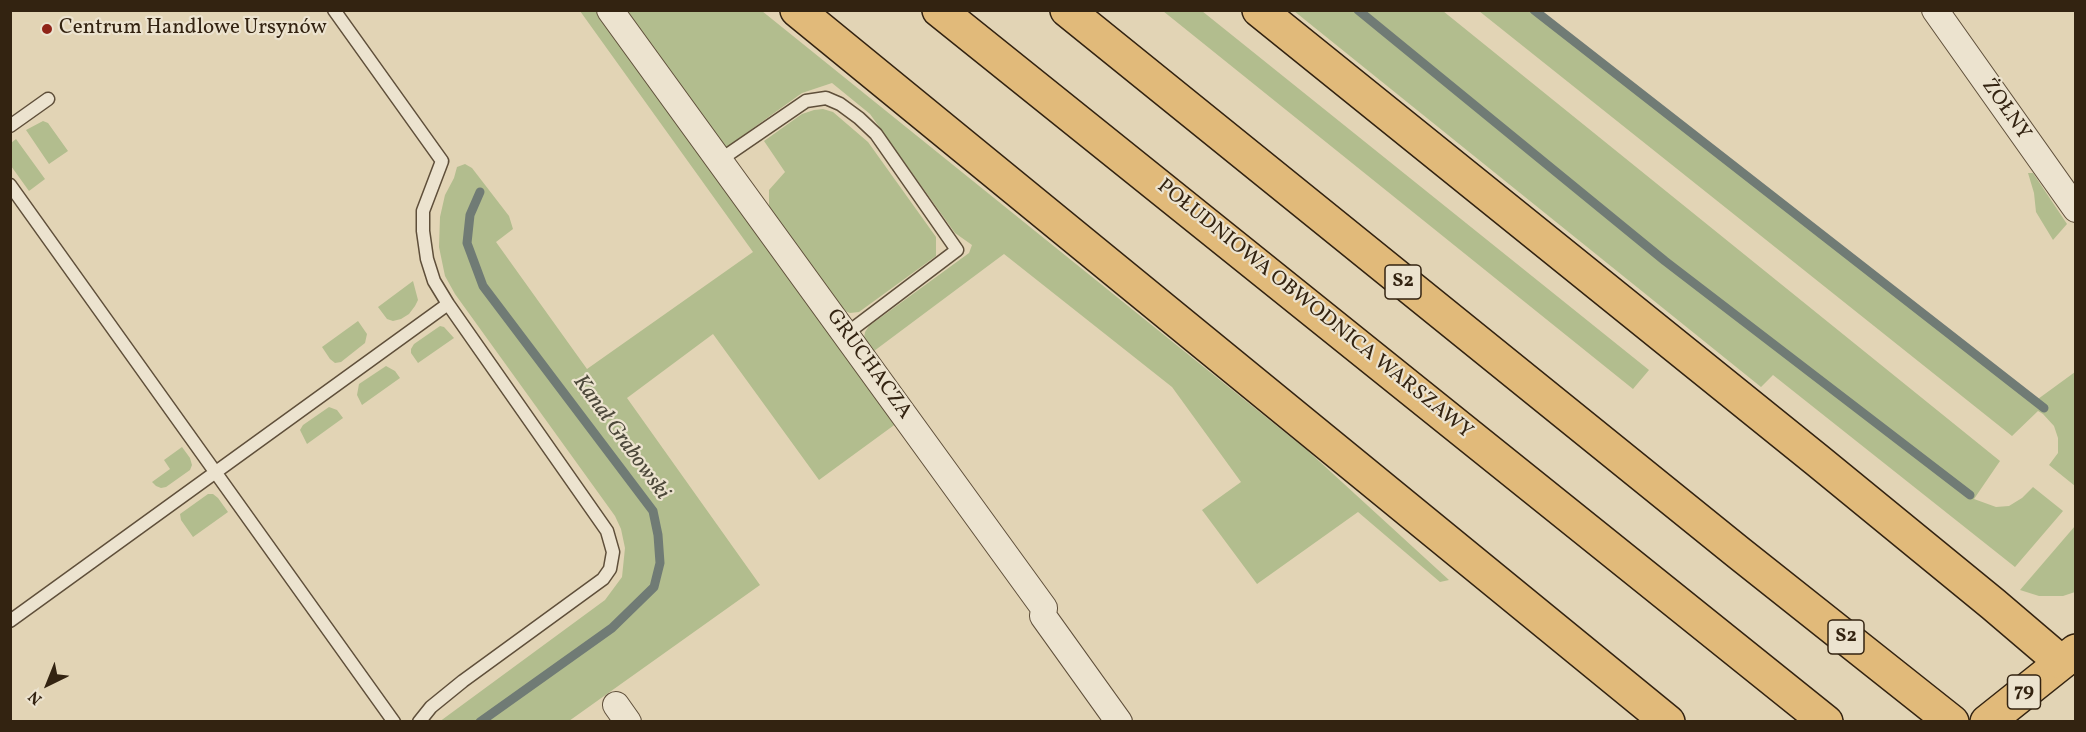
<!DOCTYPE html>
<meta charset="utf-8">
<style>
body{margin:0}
#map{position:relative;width:2086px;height:732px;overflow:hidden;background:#e2d4b5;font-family:Vollkorn,serif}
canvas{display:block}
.frame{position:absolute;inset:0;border:12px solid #332311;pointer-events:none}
.north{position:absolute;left:18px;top:654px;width:60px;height:60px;-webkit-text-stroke:4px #ece3cf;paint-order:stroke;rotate:223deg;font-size:16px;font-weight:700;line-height:24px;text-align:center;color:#332311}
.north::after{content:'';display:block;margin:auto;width:21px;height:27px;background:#332311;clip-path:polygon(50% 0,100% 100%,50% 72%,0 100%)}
</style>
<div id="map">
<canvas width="2086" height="732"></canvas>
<div class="frame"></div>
<div class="north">N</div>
</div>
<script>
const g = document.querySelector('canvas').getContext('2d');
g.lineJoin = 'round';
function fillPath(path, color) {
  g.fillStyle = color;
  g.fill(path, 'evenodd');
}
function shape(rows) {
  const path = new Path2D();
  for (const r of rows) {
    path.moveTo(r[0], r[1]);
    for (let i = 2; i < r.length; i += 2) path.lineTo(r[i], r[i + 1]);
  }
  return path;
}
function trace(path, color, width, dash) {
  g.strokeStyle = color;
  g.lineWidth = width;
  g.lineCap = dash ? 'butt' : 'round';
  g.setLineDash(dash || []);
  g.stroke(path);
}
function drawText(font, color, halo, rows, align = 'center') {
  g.font = font + ' Vollkorn,serif';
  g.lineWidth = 4.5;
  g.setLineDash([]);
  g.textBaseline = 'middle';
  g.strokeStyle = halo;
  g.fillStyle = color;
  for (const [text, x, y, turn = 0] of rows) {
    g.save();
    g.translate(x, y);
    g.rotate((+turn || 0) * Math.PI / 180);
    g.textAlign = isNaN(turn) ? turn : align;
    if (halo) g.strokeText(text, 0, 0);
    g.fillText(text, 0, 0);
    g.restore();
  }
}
const green = shape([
 [580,11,599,11,897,423,819,480,713,334,627,398,760,585,569,721,439,722,605,600,622,577,625,548,621,529,615,516,455,294,445,276,439,247,440,217,445,195,454,178,457,167,465,164,472,168,509,216,513,229,496,242,587,369,753,252],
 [623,11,762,11,1308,451,1449,580,1440,582,1358,512,1257,584,1202,510,1241,482,1172,387,1004,254,874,351,864,338,865,332,869,326,969,253,972,245,955,233,870,114,832,83,802,93,724,149],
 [1163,11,1202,11,1649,370,1633,389],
 [1294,11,1443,11,2000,461,1974,499,1996,507,2009,506,2022,498,2033,487,2063,511,2015,567,1773,375,1761,387],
 [1479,11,1541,11,1949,333,2038,399,2075,372,2075,486,2049,465,2058,453,2058,438,2054,426,2043,414,2038,411,2012,436],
 [823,109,833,112,868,142,936,237,936,256,859,312,850,313,842,310,773,216,769,206,769,190,785,172,764,141,802,114,814,110],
 [43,121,48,123,68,151,49,164,26,130],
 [16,139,45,179,29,191,11,166,11,143],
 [2028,173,2033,173,2067,224,2053,240,2036,212,2034,193],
 [413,281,418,300,415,306,409,314,401,319,393,321,387,319,378,307],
 [358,321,367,334,365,343,341,362,335,363,330,359,322,347],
 [440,326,444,327,454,338,418,363,411,353,411,349,414,344],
 [386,366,395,371,400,378,362,405,357,395,359,384],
 [329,407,337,410,343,418,307,444,300,430,303,425],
 [182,447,190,458,192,465,190,470,166,487,161,488,156,486,152,482,170,469,164,460],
 [208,494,213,494,218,498,228,512,193,537,181,520,180,514],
 [2075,526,2075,592,2063,596,2039,596,2020,590]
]);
const stream = shape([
 [1358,10,1665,261,1970,495],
 [1534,10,2044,408],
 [480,192,470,215,467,243,483,286,653,511,658,535,660,563,654,587,612,628,480,722]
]);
const lane = shape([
 [334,10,442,161,423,211,423,231,427,259,434,281,448,304,607,531,613,552,610,569,603,579,463,681,431,707,419,722],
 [10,126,48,99],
 [720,160,806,101,826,98,840,104,859,118,876,134,957,250,846,334],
 [10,185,394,722],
 [10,621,448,304]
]);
const street = shape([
 [610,10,1044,608,1043,616,1119,722],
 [1935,10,2076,209],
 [616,705,628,722]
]);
const primary = shape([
 [1987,722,2076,651]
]);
const highway = shape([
 [797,10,1668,722],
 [939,10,1826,722],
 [1067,10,1739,553,1952,722],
 [1259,10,1817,460,1993,604,2061,662]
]);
const markers = [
 [47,29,6,"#8f2418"]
];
const shields = [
 [1403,282,36],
 [1846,637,36],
 [2024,692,33]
];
const shieldNames = [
 ["S2",1403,282],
 ["S2",1846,637],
 ["79",2024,692]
];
const poiNames = [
 ["Centrum Handlowe Ursynów",59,29]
];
const streetNames = [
 ["ŻOŁNY",2005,110,55],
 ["POŁUDNIOWA OBWODNICA WARSZAWY",1314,310,39],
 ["GRUCHACZA",868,365,54]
];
const waterNames = [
 ["Kanał Grabowski",620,438,54]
];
fillPath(green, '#b2bd8e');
trace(stream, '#707b75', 9);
trace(lane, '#5f4f3a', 15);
trace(street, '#5f4f3a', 28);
trace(primary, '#332311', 36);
trace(highway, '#332311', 36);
trace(lane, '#ece3cf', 12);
trace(street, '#ece3cf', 26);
trace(primary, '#e1ba7a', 33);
trace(highway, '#e1ba7a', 33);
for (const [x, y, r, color] of markers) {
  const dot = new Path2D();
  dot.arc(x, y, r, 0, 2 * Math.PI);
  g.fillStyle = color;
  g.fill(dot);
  trace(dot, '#ece3cf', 2);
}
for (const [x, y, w] of shields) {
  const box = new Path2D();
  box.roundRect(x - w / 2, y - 17, w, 34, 4.5);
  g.fillStyle = '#ece3cf';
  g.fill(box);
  trace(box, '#332311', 1.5);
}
drawText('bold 20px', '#332311', null, shieldNames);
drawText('21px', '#332311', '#ece3cf', poiNames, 'left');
drawText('21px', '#332311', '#ece3cf', streetNames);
drawText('italic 22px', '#4c483a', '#ece3cf', waterNames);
</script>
